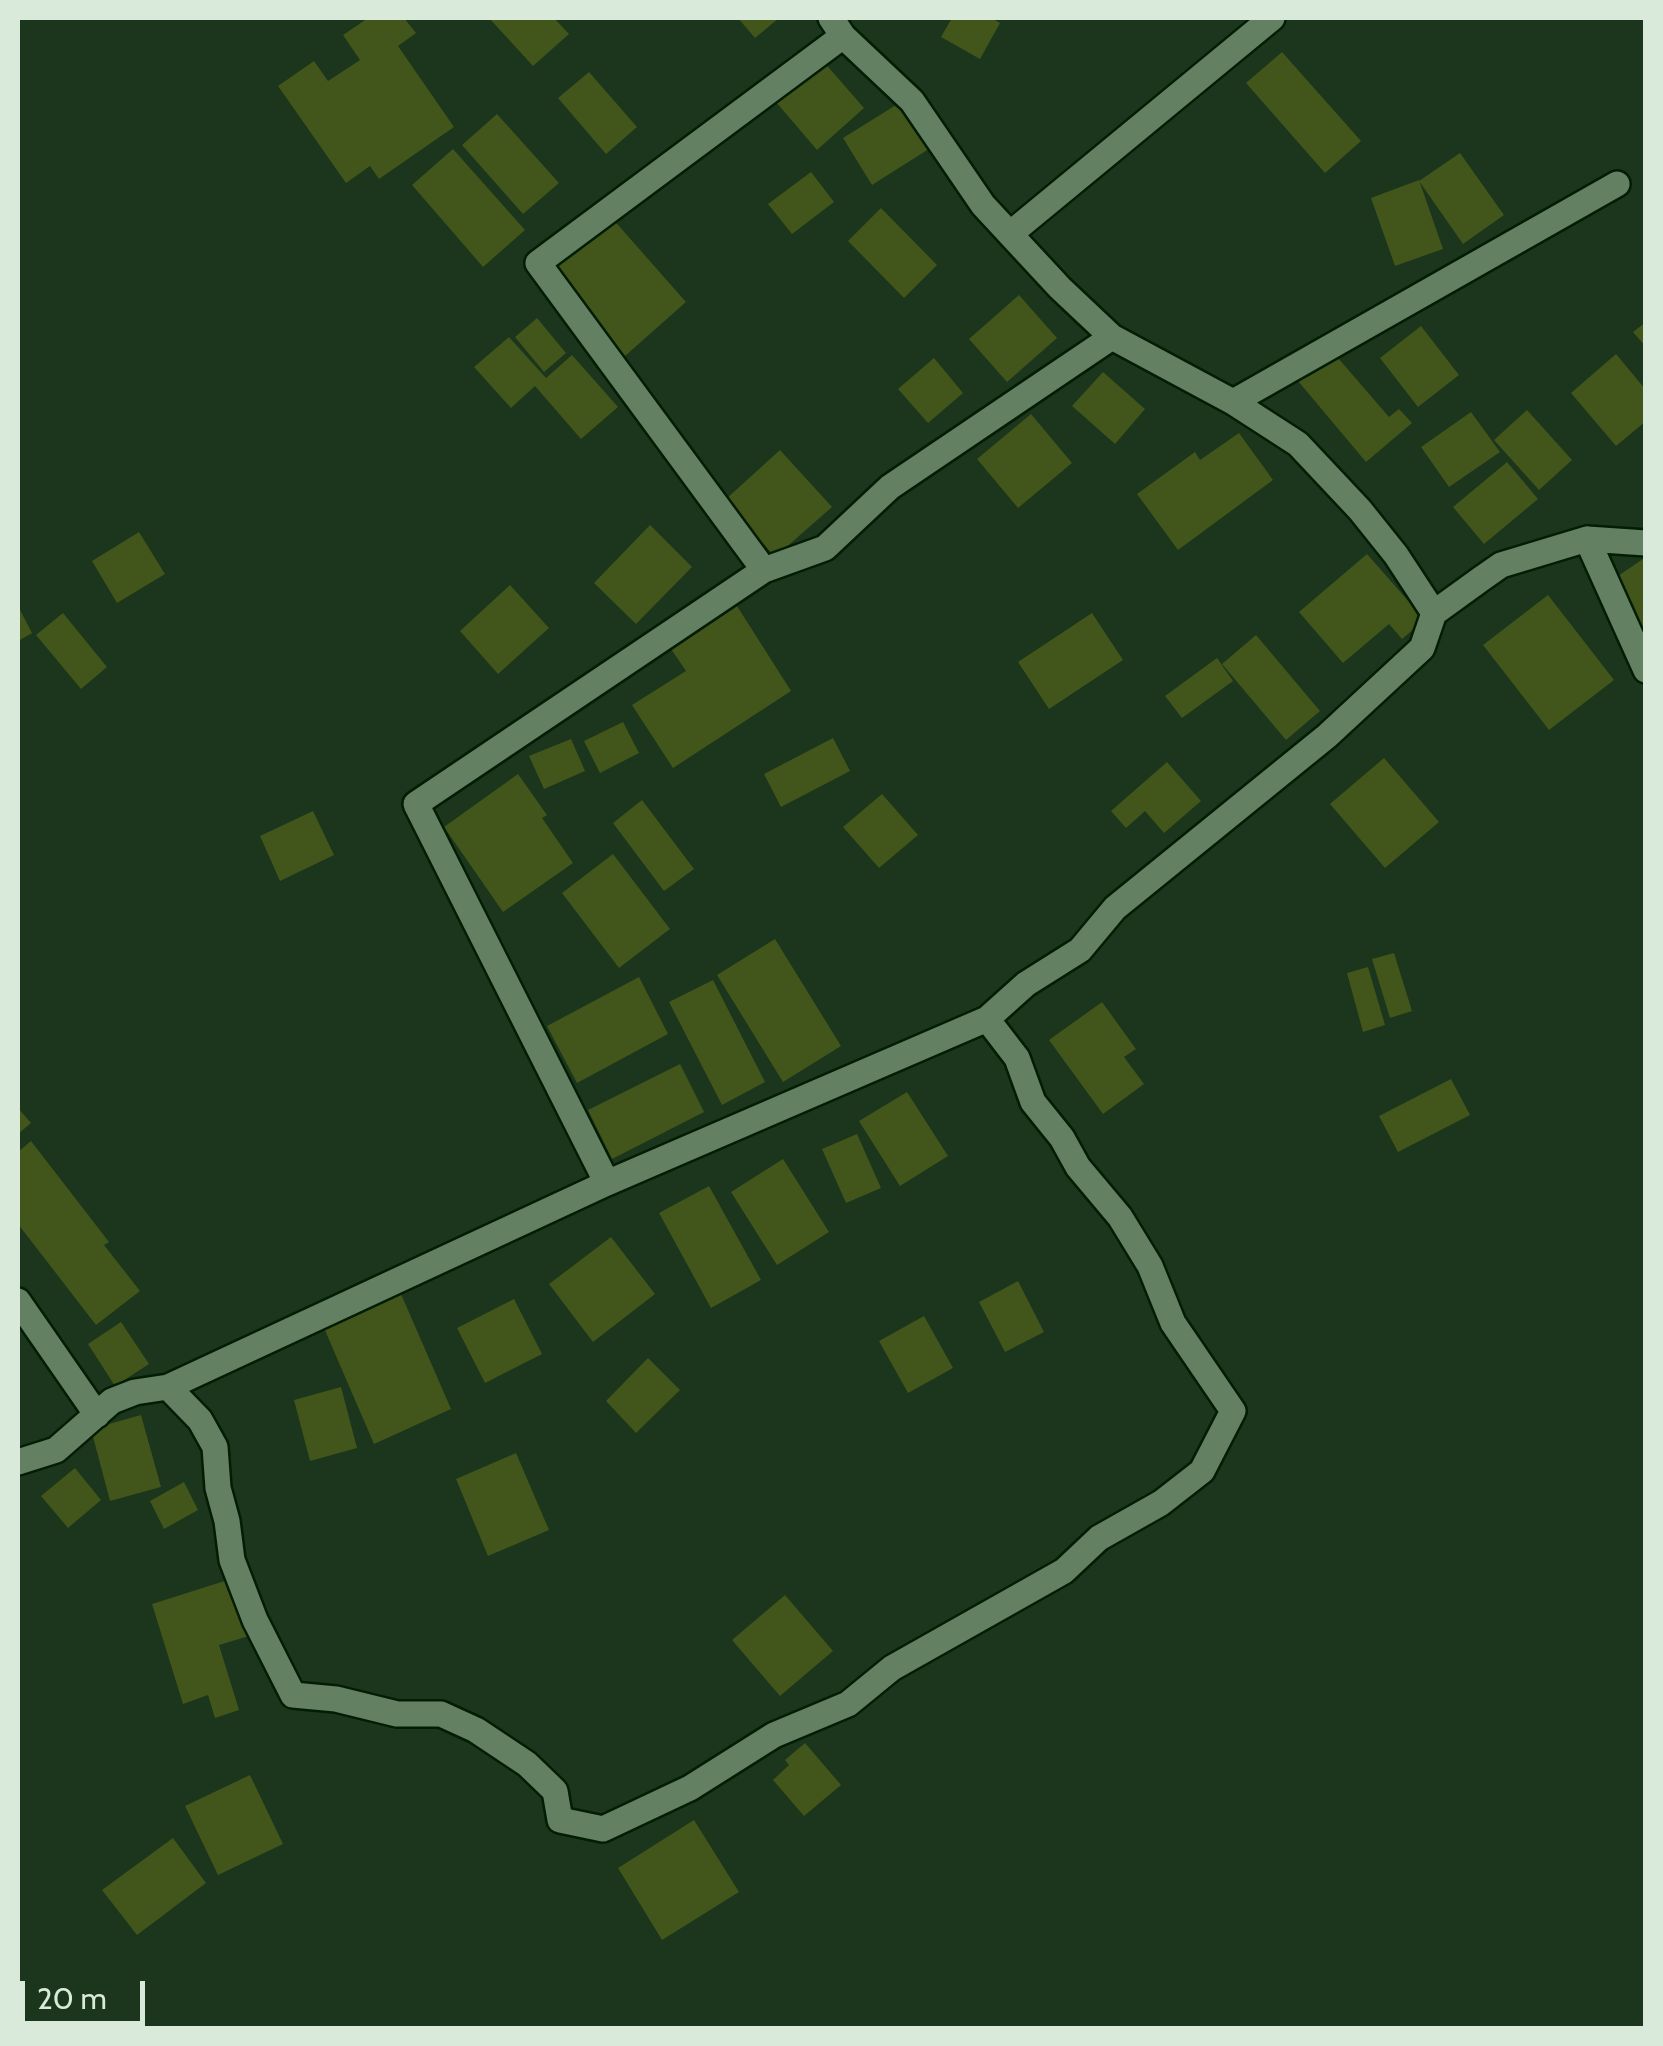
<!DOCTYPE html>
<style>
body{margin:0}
#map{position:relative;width:1663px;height:2046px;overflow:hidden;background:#1b361c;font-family:Cabin,sans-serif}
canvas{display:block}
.frame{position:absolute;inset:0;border:20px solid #daeada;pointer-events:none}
.scale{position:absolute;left:20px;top:1981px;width:125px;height:45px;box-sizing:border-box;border:5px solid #daeada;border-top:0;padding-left:12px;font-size:30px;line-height:35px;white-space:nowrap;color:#daeada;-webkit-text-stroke:8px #1b361c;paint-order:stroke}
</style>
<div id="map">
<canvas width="1663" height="2046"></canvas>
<div class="frame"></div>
<div class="scale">20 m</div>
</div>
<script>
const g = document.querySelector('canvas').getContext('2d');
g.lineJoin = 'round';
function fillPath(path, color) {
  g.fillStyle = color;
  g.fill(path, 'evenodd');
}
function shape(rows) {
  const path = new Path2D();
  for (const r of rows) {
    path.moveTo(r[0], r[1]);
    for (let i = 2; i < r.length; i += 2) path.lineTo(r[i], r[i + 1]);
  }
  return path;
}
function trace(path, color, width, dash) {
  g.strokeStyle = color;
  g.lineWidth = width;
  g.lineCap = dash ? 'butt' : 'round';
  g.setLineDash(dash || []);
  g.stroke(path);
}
const building = shape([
 [368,18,404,18,416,33,398,46,454,127,379,179,370,166,346,183,278,86,314,61,328,81,360,60,343,35],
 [489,18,554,18,569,34,533,66],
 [738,18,779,18,755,38],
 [952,18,991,18,1000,23,980,59,941,37],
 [1282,52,1361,141,1325,173,1246,83],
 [823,61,864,108,817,150,776,102],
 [589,72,637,127,606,154,558,98],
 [904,100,932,147,872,185,843,138],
 [497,114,559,183,523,214,462,145],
 [453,149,525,230,483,267,412,185],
 [1460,153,1504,215,1463,244,1419,181],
 [811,172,834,202,792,234,768,204],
 [1419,180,1443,249,1395,266,1371,198],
 [881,208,937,265,904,298,848,241],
 [611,217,686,302,625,356,550,272],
 [1019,295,1057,338,1007,382,969,339],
 [537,318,566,353,544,372,515,337],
 [1646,322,1646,347,1633,332],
 [1421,326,1459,375,1418,407,1380,358],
 [509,337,546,378,572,355,618,407,581,439,535,386,511,408,474,367],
 [1332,351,1389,417,1399,409,1412,423,1366,462,1298,381],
 [1616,354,1646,390,1646,421,1616,446,1571,393],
 [934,358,963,393,928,423,898,389],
 [1103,372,1145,409,1115,444,1072,406],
 [1527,410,1572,460,1539,490,1494,440],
 [1471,412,1500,452,1449,487,1421,447],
 [1031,414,1072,463,1018,508,977,459],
 [1239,433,1273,480,1178,550,1137,494,1195,452,1200,460],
 [780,450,832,507,775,557,725,500],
 [1507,462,1538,499,1484,544,1453,507],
 [650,525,692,567,636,624,594,583],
 [139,532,165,574,117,603,92,561],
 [1367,554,1410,603,1416,598,1430,615,1402,639,1389,624,1343,663,1299,612],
 [1646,557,1646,635,1609,582],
 [510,585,549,628,498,674,460,631],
 [1548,595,1614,680,1549,730,1483,645],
 [18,606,32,633,18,641],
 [737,606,791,691,673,768,632,705,686,671,671,649],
 [63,613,107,667,81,689,36,635],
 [1092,613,1123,660,1049,709,1018,662],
 [1256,635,1320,711,1286,740,1222,664],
 [1217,658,1233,681,1182,718,1165,696],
 [623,722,639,753,600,773,584,741],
 [833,738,850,771,781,807,764,774],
 [571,739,585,771,544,789,529,756],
 [1384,758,1439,822,1385,868,1330,804],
 [1167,762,1201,801,1164,833,1145,811,1126,828,1111,811],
 [518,774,547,815,542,818,573,863,503,912,444,827],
 [882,794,918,835,879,868,843,827],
 [642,800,694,869,664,891,613,823],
 [313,811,334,855,280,881,260,836],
 [613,854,670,929,619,968,562,893],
 [775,939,841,1046,783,1082,717,975],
 [1394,953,1412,1011,1390,1018,1372,959],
 [1368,967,1385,1025,1363,1032,1347,973],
 [639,977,668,1034,577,1083,547,1026],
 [713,980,765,1082,722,1105,669,1002],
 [1102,1002,1136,1049,1124,1057,1144,1084,1103,1114,1049,1040],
 [680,1064,704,1112,612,1159,588,1110],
 [1451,1079,1470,1115,1398,1152,1379,1116],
 [907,1092,948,1156,900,1186,859,1121],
 [18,1108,31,1123,18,1134],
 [857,1134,881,1188,846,1203,822,1149],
 [31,1141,109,1242,104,1245,140,1291,96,1325,18,1224,18,1152],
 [783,1159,829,1232,777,1265,731,1192],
 [709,1186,761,1280,711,1308,659,1213],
 [611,1237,655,1294,593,1342,549,1284],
 [1018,1281,1044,1332,1005,1352,979,1302],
 [401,1294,451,1409,374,1444,324,1328],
 [514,1299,542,1354,485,1383,457,1328],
 [924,1316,953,1368,908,1393,879,1341],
 [121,1322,149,1364,115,1386,88,1344],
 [648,1358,680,1390,636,1433,606,1401],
 [341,1387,357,1448,310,1461,294,1400],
 [141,1415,161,1487,110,1501,91,1429],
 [516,1453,549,1530,488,1556,456,1479],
 [75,1468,101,1500,68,1528,41,1496],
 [184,1482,198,1510,164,1529,150,1501],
 [231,1579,249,1636,219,1645,239,1710,215,1718,208,1695,183,1704,152,1604],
 [785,1595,833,1651,780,1696,732,1640],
 [805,1743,841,1785,804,1816,773,1780,789,1765,785,1760],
 [250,1775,283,1844,218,1875,185,1806],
 [694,1820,739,1892,662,1940,618,1868],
 [173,1838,206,1883,137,1935,102,1890]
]);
const minor = shape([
 [831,18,843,36,912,101,983,205,1060,288,1112,337,1233,402,1298,444,1360,510,1396,555,1434,613],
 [1010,234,1272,18],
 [1233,402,1617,184],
 [1587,539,1646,670],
 [764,570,538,263,843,36],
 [607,1183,416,804,764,570,825,548,890,487,1112,337],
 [18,1301,97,1415],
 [168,1387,607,1183,987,1019],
 [18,1462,56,1450,112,1401,135,1392,168,1387,200,1420,215,1447,218,1488,227,1521,232,1560,255,1620,293,1695,336,1699,397,1714,441,1714,476,1730,527,1764,555,1791,560,1820,603,1829,690,1788,774,1735,848,1704,892,1668,1064,1571,1099,1538,1161,1503,1202,1471,1233,1411,1173,1323,1150,1266,1120,1217,1078,1167,1062,1138,1033,1102,1017,1058,987,1019,1026,984,1080,950,1115,908,1327,736,1422,648,1434,613,1481,579,1501,565,1587,539,1646,543]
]);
fillPath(building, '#42551a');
trace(minor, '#031d05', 30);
trace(minor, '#638063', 25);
</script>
